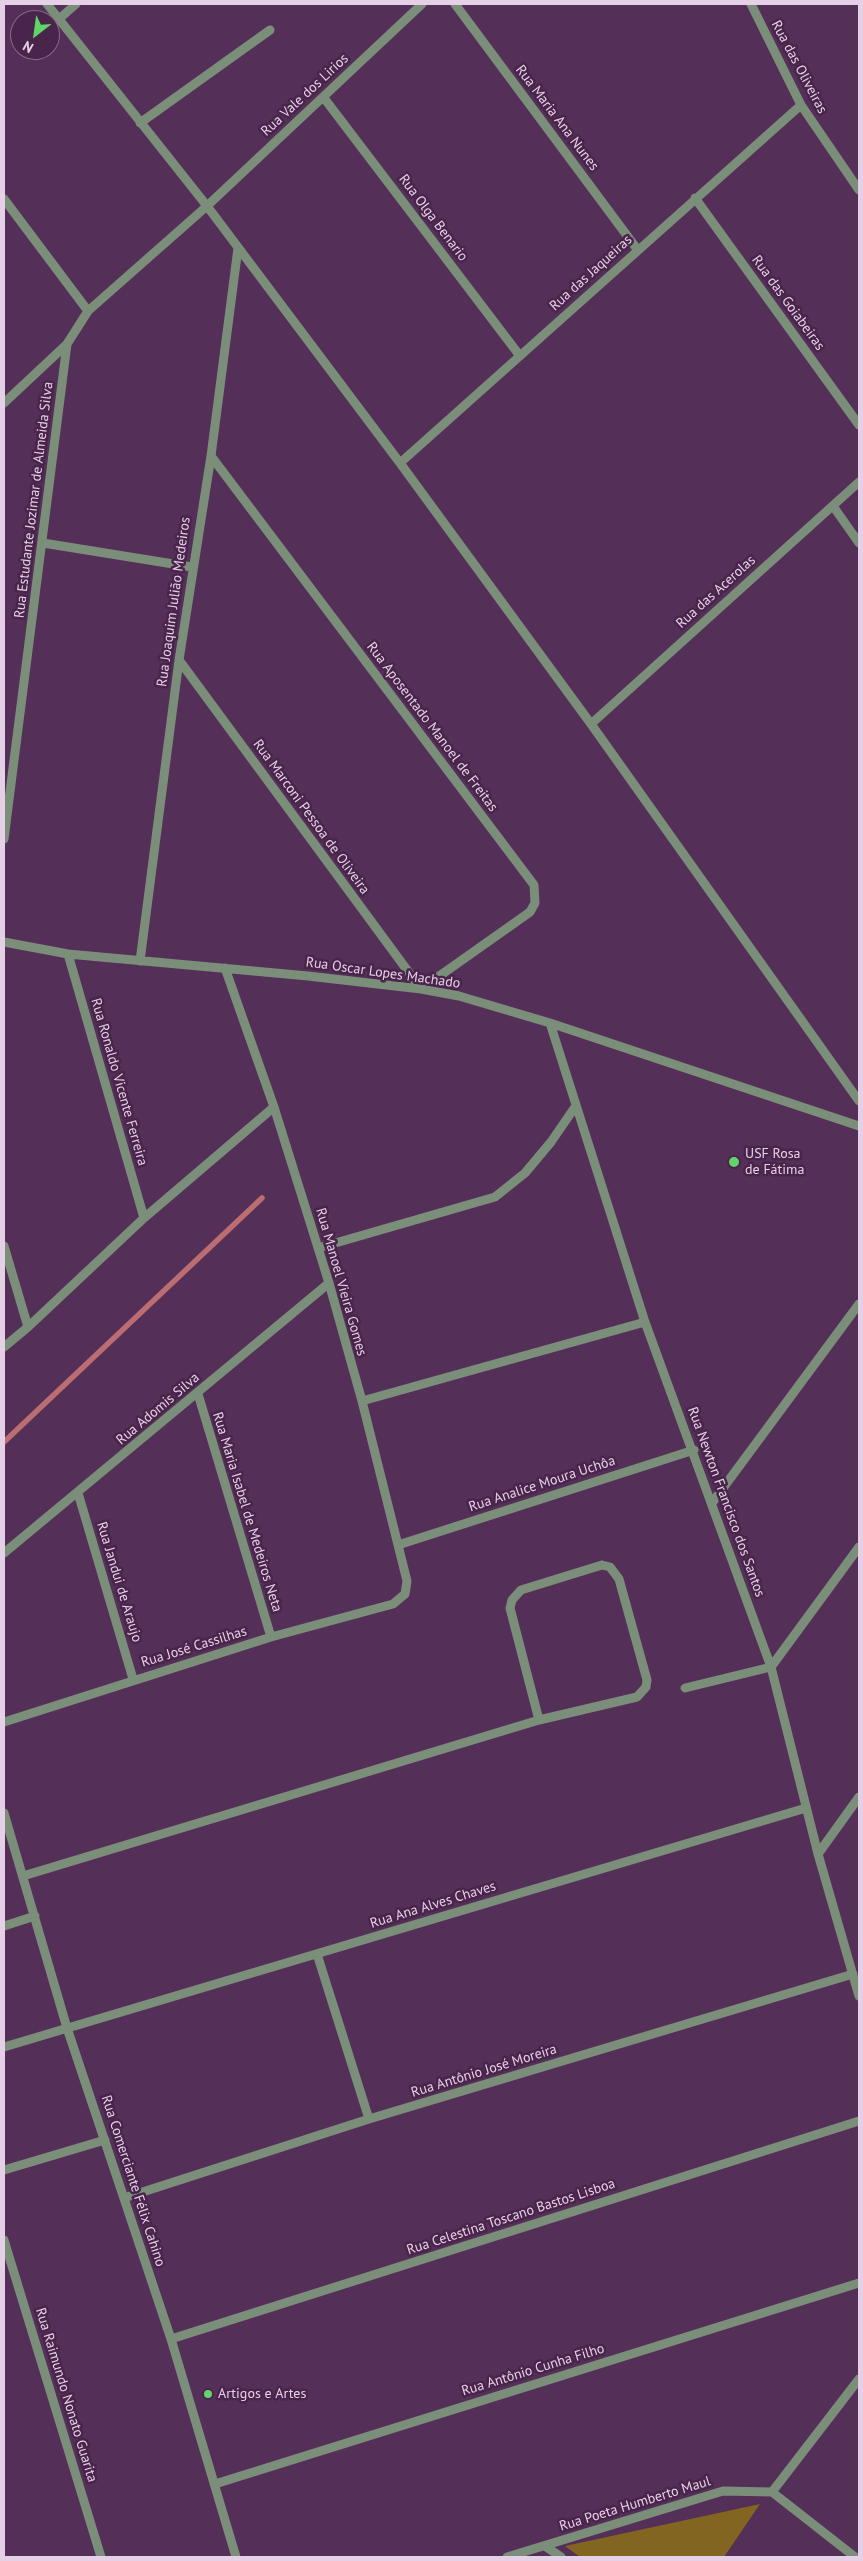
<!DOCTYPE html>
<meta charset="utf-8">
<style>
body{margin:0}
#map{position:relative;width:863px;height:2561px;overflow:hidden;background:#542f57;font-family:"PT Sans",sans-serif}
canvas{display:block}
.frame{position:absolute;inset:0;border:5px solid #e6d0e7;pointer-events:none}
.north{position:absolute;left:10px;top:10px;width:50px;height:50px;box-sizing:border-box;background:#49244b;border:1px solid #886989;border-radius:50%;rotate:210deg;font-size:14px;font-weight:700;line-height:20px;text-align:center;color:#e6d0e7}
.north::after{content:'';display:block;margin:auto;width:18px;height:22px;background:#61d46a;clip-path:polygon(50% 0,100% 100%,50% 72%,0 100%)}
</style>
<div id="map">
<canvas width="863" height="2561"></canvas>
<div class="frame"></div>
<div class="north">N</div>
</div>
<script>
const g = document.querySelector('canvas').getContext('2d');
g.lineJoin = 'round';
function fillPath(path, color) {
  g.fillStyle = color;
  g.fill(path, 'evenodd');
}
function shape(rows) {
  const path = new Path2D();
  for (const r of rows) {
    path.moveTo(r[0], r[1]);
    for (let i = 2; i < r.length; i += 2) path.lineTo(r[i], r[i + 1]);
  }
  return path;
}
function trace(path, color, width, dash) {
  g.strokeStyle = color;
  g.lineWidth = width;
  g.lineCap = dash ? 'butt' : 'round';
  g.setLineDash(dash || []);
  g.stroke(path);
}
function drawText(font, color, halo, rows, align = 'center') {
  g.font = font + ' "PT Sans",sans-serif';
  g.lineWidth = 5;
  g.setLineDash([]);
  g.textBaseline = 'middle';
  g.strokeStyle = halo;
  g.fillStyle = color;
  for (const [text, x, y, turn = 0] of rows) {
    g.save();
    g.translate(x, y);
    g.rotate((+turn || 0) * Math.PI / 180);
    g.textAlign = isNaN(turn) ? turn : align;
    if (halo) g.strokeText(text, 0, 0);
    g.fillText(text, 0, 0);
    g.restore();
  }
}
const green = shape([
 [760,2504,724,2557,580,2557,565,2546]
]);
const stream = shape([
 [4,1442,262,1198]
]);
const minor = shape([
 [47,4,207,206,400,463,591,724,859,1101],
 [455,4,637,249],
 [751,4,801,105,859,190],
 [59,19,76,4],
 [324,98,520,356],
 [140,123,270,30],
 [695,198,859,425],
 [4,199,88,311],
 [4,403,67,344,88,311,207,206,422,4],
 [400,463,801,105],
 [833,506,859,543],
 [43,543,192,567],
 [179,660,421,989,530,912,535,903,534,885,211,456],
 [591,724,859,482],
 [4,839,67,344],
 [4,942,68,954,308,976,421,989,459,996,550,1023,859,1126],
 [68,954,144,1218],
 [140,961,179,660,211,456,238,248],
 [550,1023,645,1322,771,1667,818,1854,859,1996],
 [4,1246,28,1327],
 [318,1248,495,1197,525,1173,551,1142,575,1107],
 [4,1347,28,1327,144,1218,274,1107],
 [198,1394,271,1637],
 [362,1401,645,1322],
 [78,1493,133,1679],
 [712,1503,859,1304],
 [398,1545,694,1450],
 [4,1553,329,1283],
 [602,1565,610,1567,619,1579,647,1680,646,1687,637,1697,539,1720,510,1608,512,1600,521,1590,602,1565],
 [685,1688,771,1667,859,1547],
 [4,1722,271,1637,393,1604,405,1594,407,1581,362,1401,329,1283,274,1107,225,968],
 [4,1813,67,2028,171,2339,236,2557],
 [818,1854,859,1797],
 [23,1876,539,1720],
 [4,1926,35,1916],
 [317,1954,369,2119],
 [4,2047,806,1808],
 [4,2170,105,2140],
 [124,2198,369,2119,853,1974],
 [4,2240,101,2557],
 [171,2339,859,2121],
 [215,2484,859,2283],
 [772,2492,859,2379],
 [772,2492,855,2557],
 [545,2546,561,2557],
 [507,2557,723,2491,772,2492]
]);
const markers = [
 [734,1162,6,"#61d46a"],
 [208,2394,5,"#61d46a"]
];
const streetNames = [
 ["Rua das Oliveiras",799,67,62],
 ["Rua Vale dos Lirios",305,95,-43],
 ["Rua Maria Ana Nunes",557,118,53],
 ["Rua Olga Benario",433,218,53],
 ["Rua das Jaqueiras",591,273,-42],
 ["Rua das Goiabeiras",788,303,54],
 ["Rua Estudante Jozimar de Almeida Silva",34,500,-83],
 ["Rua das Acerolas",716,592,-42],
 ["Rua Joaquim Julião Medeiros",174,602,-82],
 ["Rua Aposentado Manoel de Freitas",432,727,53],
 ["Rua Marconi Pessoa de Oliveira",311,817,54],
 ["Rua Oscar Lopes Machado",383,973,8],
 ["Rua Ronaldo Vicente Ferreira",119,1082,74],
 ["Rua Manoel Vieira Gomes",341,1282,74],
 ["Rua Adomis Silva",158,1409,-40],
 ["Rua Analice Moura Uchôa",542,1484,-18],
 ["Rua Newton Francisco dos Santos",726,1502,70],
 ["Rua Maria Isabel de Medeiros Neta",247,1512,73],
 ["Rua Jandui de Araujo",119,1582,73],
 ["Rua José Cassilhas",194,1647,-17],
 ["Rua Ana Alves Chaves",433,1905,-17],
 ["Rua Antônio José Moreira",484,2071,-17],
 ["Rua Comerciante Félix Cahino",133,2181,72],
 ["Rua Celestina Toscano Bastos Lisboa",511,2217,-18],
 ["Rua Antônio Cunha Filho",533,2370,-17],
 ["Rua Raimundo Nonato Guarita",66,2395,73],
 ["Rua Poeta Humberto Maul",635,2504,-17]
];
const poiNames = [
 ["USF Rosa",745,1154],
 ["de Fátima",745,1170],
 ["Artigos e Artes",218,2394]
];
fillPath(green, '#826520');
trace(stream, '#bb6d71', 5.5);
trace(minor, '#7a8e7a', 9);
for (const [x, y, r, color] of markers) {
  const dot = new Path2D();
  dot.arc(x, y, r, 0, 2 * Math.PI);
  g.fillStyle = color;
  g.fill(dot);
  trace(dot, '#49244b', 2);
}
drawText('14px', '#e6d0e7', '#49244b', streetNames);
drawText('14px', '#e6d0e7', '#49244b', poiNames, 'left');
</script>
